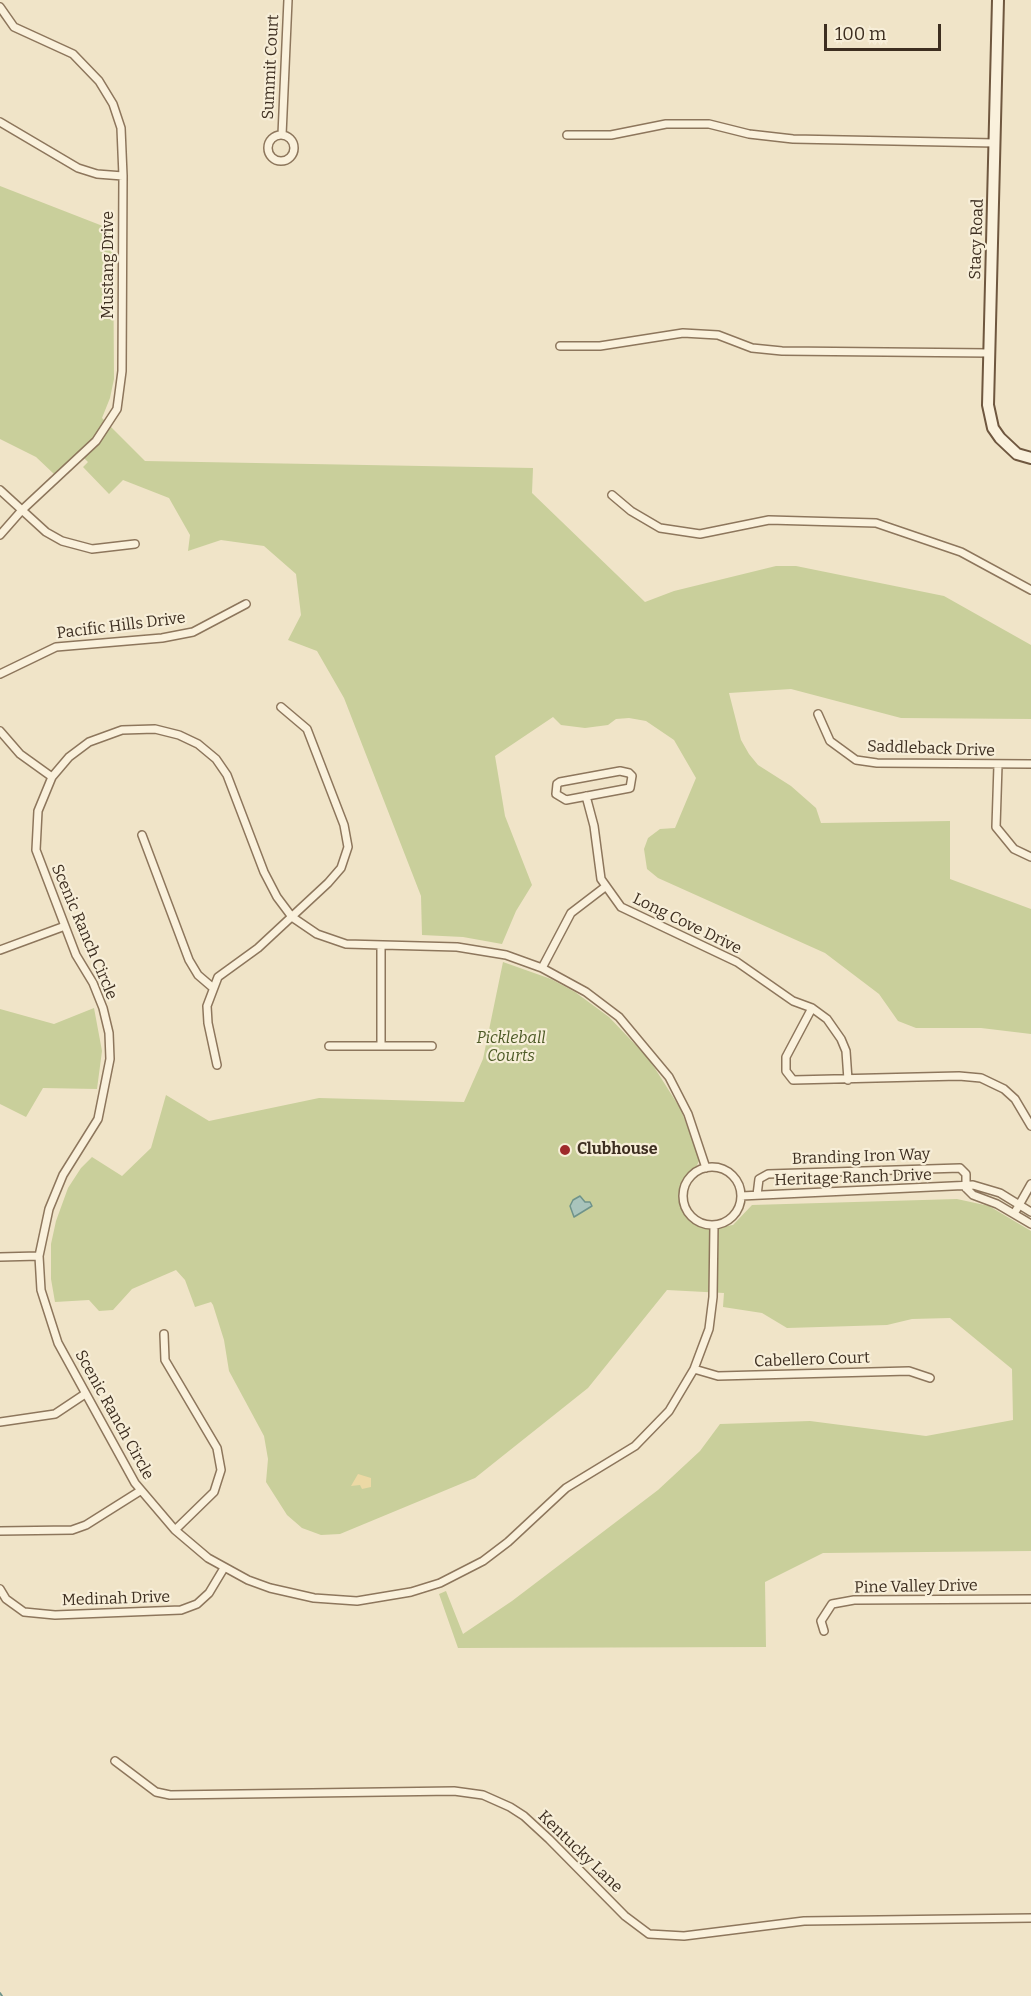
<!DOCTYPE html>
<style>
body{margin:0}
#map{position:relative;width:1031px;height:1996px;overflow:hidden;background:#f0e4c8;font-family:Bitter,serif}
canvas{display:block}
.scale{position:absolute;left:824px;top:24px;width:117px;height:27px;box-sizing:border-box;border:3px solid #3d2e20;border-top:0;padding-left:8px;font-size:18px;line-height:21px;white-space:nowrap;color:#3d2e20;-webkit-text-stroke:4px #f7eed8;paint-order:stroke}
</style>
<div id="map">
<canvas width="1031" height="1996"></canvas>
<div class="scale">100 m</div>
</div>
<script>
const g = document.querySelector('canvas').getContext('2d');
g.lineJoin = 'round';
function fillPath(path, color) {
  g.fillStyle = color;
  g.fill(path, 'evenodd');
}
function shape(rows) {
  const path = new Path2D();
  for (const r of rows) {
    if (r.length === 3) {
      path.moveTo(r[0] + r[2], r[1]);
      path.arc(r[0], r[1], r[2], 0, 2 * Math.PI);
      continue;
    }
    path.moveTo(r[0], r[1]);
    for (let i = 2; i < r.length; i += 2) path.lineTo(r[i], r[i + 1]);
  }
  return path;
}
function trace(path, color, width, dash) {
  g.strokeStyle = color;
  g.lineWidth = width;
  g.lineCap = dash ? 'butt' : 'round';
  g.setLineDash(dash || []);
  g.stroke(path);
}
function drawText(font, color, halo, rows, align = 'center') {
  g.font = font + ' Bitter,serif';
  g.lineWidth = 4.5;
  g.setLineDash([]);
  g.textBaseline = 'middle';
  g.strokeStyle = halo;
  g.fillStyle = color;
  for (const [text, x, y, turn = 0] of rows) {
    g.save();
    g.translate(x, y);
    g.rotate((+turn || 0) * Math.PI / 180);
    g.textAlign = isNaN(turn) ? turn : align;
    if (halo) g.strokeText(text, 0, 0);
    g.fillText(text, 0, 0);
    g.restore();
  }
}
const green = shape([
 [0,186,113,230,114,379,110,398,102,418,145,461,533,468,532,493,645,602,674,591,776,566,796,566,944,596,1031,645,1031,719,901,718,791,689,729,693,741,740,749,754,758,765,791,786,816,808,821,823,950,821,950,879,1031,909,1031,1034,981,1028,916,1028,898,1021,879,994,825,953,658,878,647,869,644,849,648,838,660,829,675,828,696,778,674,740,646,721,629,718,616,719,608,725,585,728,561,725,553,717,495,756,505,816,532,885,516,911,502,944,463,937,422,935,421,896,344,698,317,651,288,640,301,615,296,574,264,546,221,540,188,551,190,535,169,498,123,480,109,494,83,467,88,462,78,452,54,474,36,457,0,439],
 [503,962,551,979,575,992,609,1017,649,1059,680,1108,700,1158,696,1168,684,1180,680,1199,687,1217,701,1227,706,1229,733,1225,752,1205,957,1199,989,1206,1031,1231,1031,1551,823,1553,765,1582,766,1647,458,1648,439,1594,446,1591,463,1634,512,1601,658,1490,700,1451,720,1424,810,1421,926,1436,1013,1420,1012,1369,950,1318,912,1319,887,1325,787,1328,762,1313,723,1307,724,1293,667,1290,588,1388,475,1478,340,1534,321,1535,302,1528,287,1515,266,1482,268,1459,264,1436,229,1371,224,1340,213,1305,211,1302,195,1307,185,1280,176,1270,132,1289,113,1310,99,1311,89,1300,55,1302,51,1279,51,1244,56,1221,68,1188,81,1168,92,1157,122,1176,151,1148,166,1095,209,1121,319,1098,464,1102,483,1059],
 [94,1008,102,1051,97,1089,43,1088,26,1117,0,1104,0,1009,54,1024]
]);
const sand = shape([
 [358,1474,371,1478,371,1487,362,1489,360,1485,351,1486]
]);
const water = shape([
 [580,1196,585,1202,590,1202,592,1206,574,1217,570,1206,573,1200,580,1196]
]);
const stream = shape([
 [0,1993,2,1996]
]);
const street = shape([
 [0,7,14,27,73,54,99,81,113,104,121,128,123,176,122,371,117,409,96,441,22,510,0,535],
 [0,122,78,168,97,174,123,176],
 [282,135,288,0],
 [567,135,611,135,666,124,709,124,749,134,793,139,995,143],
 [281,148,13],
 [560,346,600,346,683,333,718,335,752,348,782,351,989,353],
 [0,490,46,532,62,541,92,549,135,544],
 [612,495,631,511,660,528,700,534,769,520,876,523,961,552,1031,590],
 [0,674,56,647,162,638,193,632,246,604],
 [818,714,830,741,856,760,877,763,1031,764],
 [0,731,20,754,52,777],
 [998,765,996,827,1014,849,1031,857],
 [620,771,629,773,632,776,630,788,566,800,556,794,557,784,560,782,620,771],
 [586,796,594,826,601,879,621,907,737,962,793,1001,812,1008,786,1057,786,1071,793,1080,959,1076,981,1078,1004,1089,1015,1099,1031,1126],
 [142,835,189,960,198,975,212,987],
 [381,945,381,1046],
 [0,950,65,926],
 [542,968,571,913,605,887],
 [812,1008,827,1019,841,1039,846,1051,848,1080],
 [329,1046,432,1046],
 [217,1065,208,1023,207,1006,218,977,258,948,328,883,341,868,348,847,344,825,307,729,281,707],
 [712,1196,29],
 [706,1168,688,1114,669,1077,619,1017,586,992,542,968,506,955,457,947,346,944,317,934,292,917,277,897,264,872,227,775,216,759,198,744,179,735,155,729,122,730,89,742,69,757,52,777,38,811,36,850,76,955,93,983,103,1008,109,1033,110,1059,98,1119,63,1175,49,1209,39,1256,41,1290,58,1343,135,1483,175,1530,208,1558,248,1580,270,1588,314,1598,357,1601,411,1592,440,1583,483,1561,508,1542,566,1488,635,1446,669,1411,694,1369,709,1329,713,1297,714,1225],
 [966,1188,973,1195,997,1204,1031,1224],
 [757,1195,759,1179,768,1174,960,1168,966,1174,966,1188],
 [741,1196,973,1185,1000,1193,1031,1212],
 [1014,1214,1031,1184],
 [0,1257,39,1256],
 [164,1334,165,1360,217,1448,221,1470,214,1492,175,1530],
 [694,1369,718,1376,909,1371,930,1378],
 [0,1422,55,1414,85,1394],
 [0,1531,72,1530,86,1525,140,1491],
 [0,1589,6,1599,24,1612,55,1615,181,1610,197,1604,209,1593,224,1568],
 [824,1631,821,1621,832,1604,854,1600,1031,1599],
 [115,1761,156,1792,170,1795,454,1791,483,1795,510,1807,524,1816,549,1839,625,1916,649,1934,684,1936,804,1921,1031,1918]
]);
const secondary = shape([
 [998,0,988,405,993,428,1000,438,1017,454,1031,458]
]);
const markers = [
 [565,1150,6,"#9e2a2b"]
];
const streetNames = [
 ["Summit Court",271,67,-87],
 ["Stacy Road",977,239,-88],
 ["Mustang Drive",109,265,-90],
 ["Pacific Hills Drive",121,626,-7],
 ["Saddleback Drive",931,749,2],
 ["Long Cove Drive",687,924,26],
 ["Scenic Ranch Circle",84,932,67],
 ["Branding Iron Way",861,1157,-2],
 ["Heritage Ranch Drive",853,1178,-2],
 ["Cabellero Court",812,1360,-2],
 ["Scenic Ranch Circle",114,1415,61],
 ["Pine Valley Drive",916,1587,-1],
 ["Medinah Drive",116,1599,-2],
 ["Kentucky Lane",580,1852,44]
];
const parkNames = [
 ["Pickleball",511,1039],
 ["Courts",511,1057]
];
const poiNames = [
 ["Clubhouse",577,1150]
];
fillPath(green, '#c9cf9b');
fillPath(sand, '#ecd9a5');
fillPath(water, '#a9c4bc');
trace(water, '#6f938a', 1.5);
trace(stream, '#6f938a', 2);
trace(street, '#8d765c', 10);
trace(secondary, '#6f573f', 14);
trace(street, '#faf1dc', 7);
trace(secondary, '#faf1dc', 10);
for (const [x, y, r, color] of markers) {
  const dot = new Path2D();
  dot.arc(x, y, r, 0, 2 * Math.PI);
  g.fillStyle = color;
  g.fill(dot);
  trace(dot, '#f7eed8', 2);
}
drawText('16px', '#3d2e20', '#f7eed8', streetNames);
drawText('italic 16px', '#4d5a26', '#f7eed8', parkNames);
drawText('bold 16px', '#3d2e20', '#f7eed8', poiNames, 'left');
</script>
